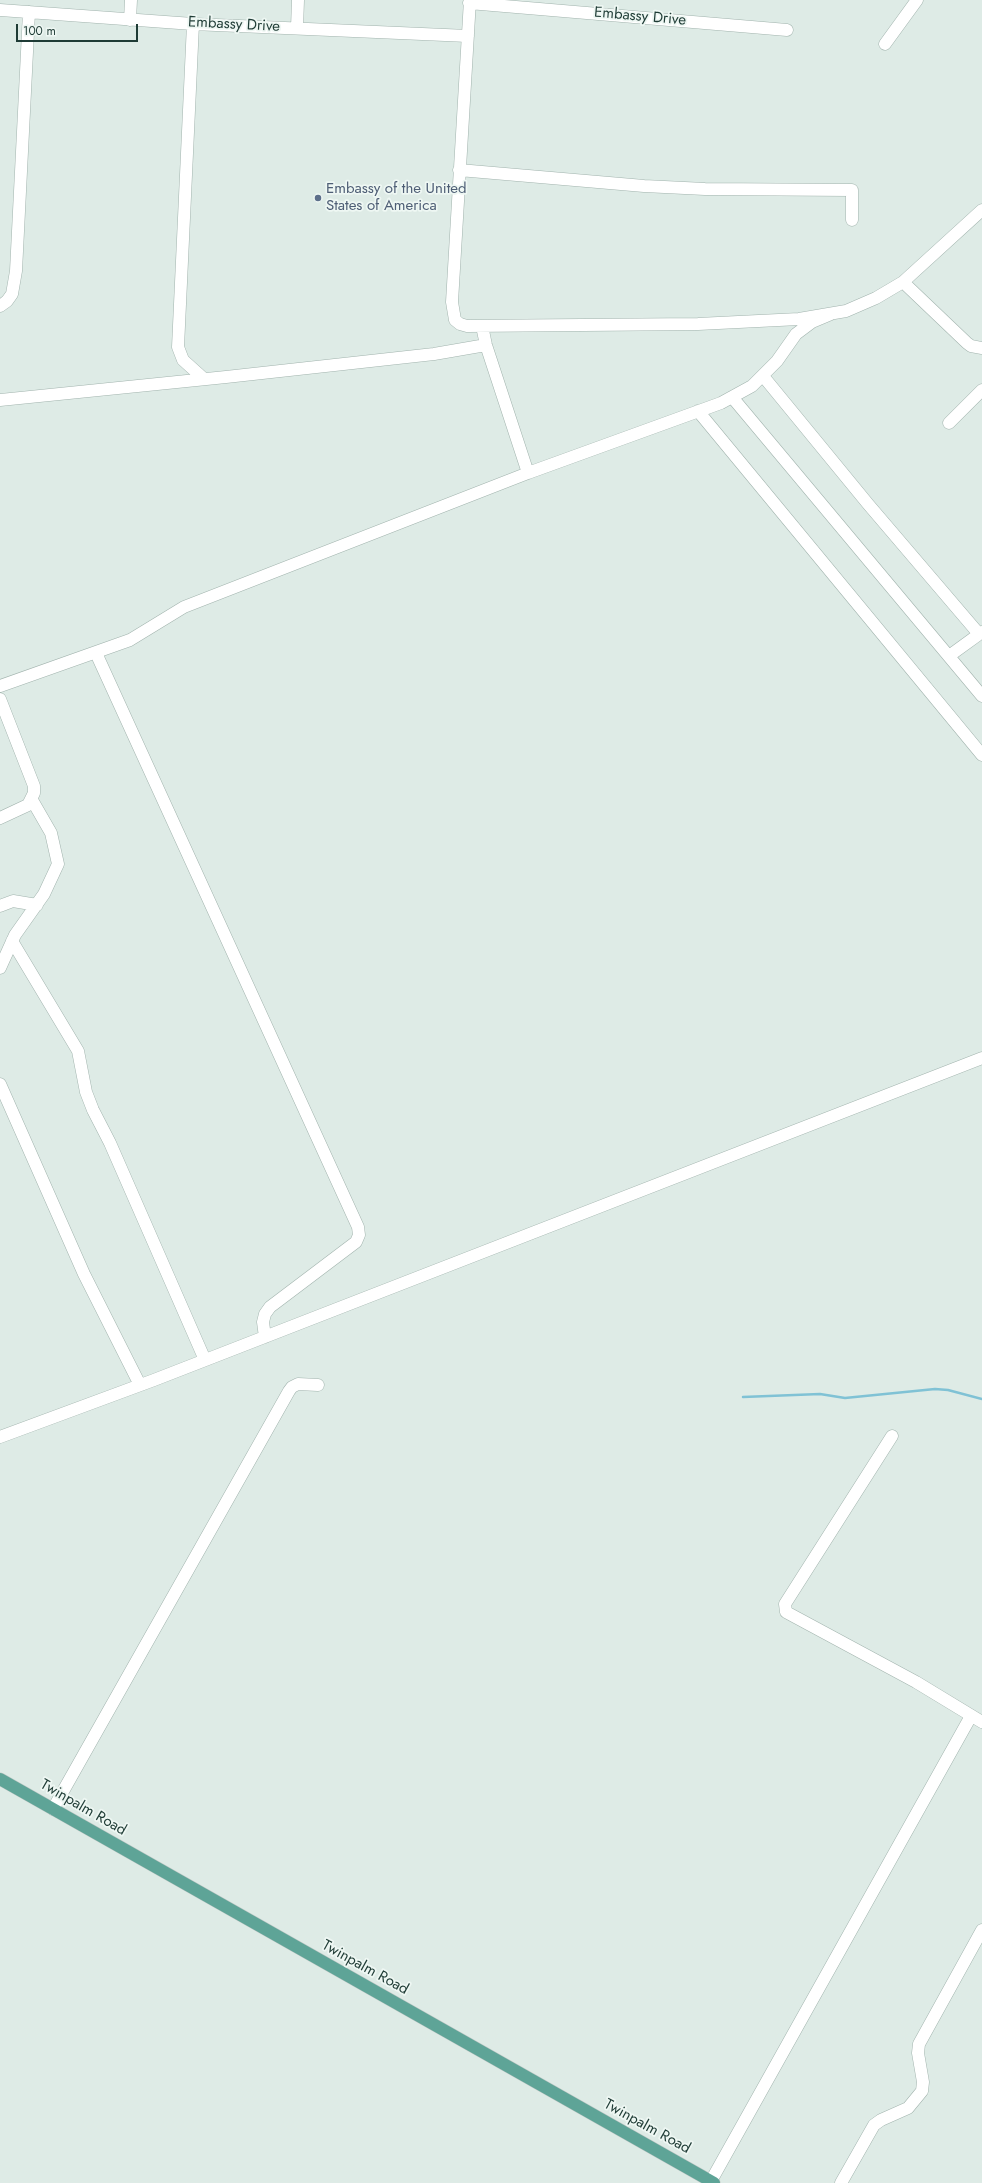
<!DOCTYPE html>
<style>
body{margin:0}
#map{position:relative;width:982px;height:2183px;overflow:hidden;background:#deebe6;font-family:Jost,sans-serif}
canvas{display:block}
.scale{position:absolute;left:16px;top:24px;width:122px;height:18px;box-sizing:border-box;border:2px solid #1e3b35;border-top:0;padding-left:5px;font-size:12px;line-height:14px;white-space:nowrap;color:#1e3b35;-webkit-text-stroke:3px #eef7f3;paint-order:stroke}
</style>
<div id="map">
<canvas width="982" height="2183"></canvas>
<div class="scale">100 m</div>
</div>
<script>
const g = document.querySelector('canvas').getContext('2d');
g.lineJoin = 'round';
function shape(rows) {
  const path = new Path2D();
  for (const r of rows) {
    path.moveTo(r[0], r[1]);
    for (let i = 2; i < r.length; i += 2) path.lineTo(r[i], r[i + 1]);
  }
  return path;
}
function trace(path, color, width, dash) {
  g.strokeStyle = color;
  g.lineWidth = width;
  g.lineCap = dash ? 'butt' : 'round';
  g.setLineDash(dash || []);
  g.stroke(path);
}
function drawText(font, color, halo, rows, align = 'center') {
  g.font = font + ' Jost,sans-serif';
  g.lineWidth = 3.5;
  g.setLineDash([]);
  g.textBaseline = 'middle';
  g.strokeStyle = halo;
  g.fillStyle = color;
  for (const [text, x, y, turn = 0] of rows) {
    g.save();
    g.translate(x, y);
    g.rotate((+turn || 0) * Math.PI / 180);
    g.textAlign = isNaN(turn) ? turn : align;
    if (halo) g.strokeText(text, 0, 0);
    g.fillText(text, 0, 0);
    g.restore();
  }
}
const stream = shape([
 [743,1397,820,1394,845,1398,935,1389,948,1390,982,1399]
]);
const minor = shape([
 [470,0,452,302,455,320,460,324,467,326,698,324,799,319,846,311,876,298,903,282,982,210],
 [469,3,787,30],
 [0,10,193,24,468,36],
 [130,20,131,0],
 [193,24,178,347,183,360,203,378],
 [297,28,298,0],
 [885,44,917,0],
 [459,170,644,186,705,189,852,190,852,220],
 [903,282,967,343,971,346,982,348],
 [0,306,7,301,12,294,16,271,29,12],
 [482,326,486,345,528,473],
 [763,376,868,504,979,634],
 [732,397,982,696],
 [0,400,226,377,434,354,486,345],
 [698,411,982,755],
 [949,423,982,390],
 [96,653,358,1227,359,1235,356,1242,270,1307,265,1314,263,1322,265,1337],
 [949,656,982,632],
 [0,686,130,640,184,607,528,473,721,403,752,386,777,361,796,334,812,322,831,314],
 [0,699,34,786,34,793,28,805,0,818],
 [0,906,13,901,37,905],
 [12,941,78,1051,86,1092,93,1110,110,1143,205,1360],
 [0,968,15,935,44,894,58,864,51,833,32,800],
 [0,1084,84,1274,140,1385],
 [892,1436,785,1604,786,1612,916,1682,982,1722],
 [0,1437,154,1380,982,1058],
 [53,1809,289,1391,292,1387,298,1384,318,1385],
 [711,2181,971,1716],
 [841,2183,874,2125,881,2120,908,2108,922,2091,923,2082,918,2053,919,2044,982,1930]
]);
const major = shape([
 [0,1779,714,2183]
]);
const markers = [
 [318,198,4,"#5c6f8a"]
];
const streetNames = [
 ["Embassy Drive",640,17,5],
 ["Embassy Drive",234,25,3],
 ["Twinpalm Road",83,1808,30],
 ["Twinpalm Road",365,1968,29],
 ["Twinpalm Road",647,2127,29]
];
const serviceNames = [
 ["Embassy of the United",326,189],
 ["States of America",326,206]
];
trace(stream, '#80c2d5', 2.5);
trace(minor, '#a1b3ad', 13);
trace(major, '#c0c8c6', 13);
trace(minor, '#fff', 12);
trace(major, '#5ea497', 12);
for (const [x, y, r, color] of markers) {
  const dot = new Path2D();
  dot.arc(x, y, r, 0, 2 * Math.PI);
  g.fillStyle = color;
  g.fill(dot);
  trace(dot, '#eef7f3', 1.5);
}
drawText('15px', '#1e3b35', '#eef7f3', streetNames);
drawText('15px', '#4e5e75', '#eef7f3', serviceNames, 'left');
</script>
